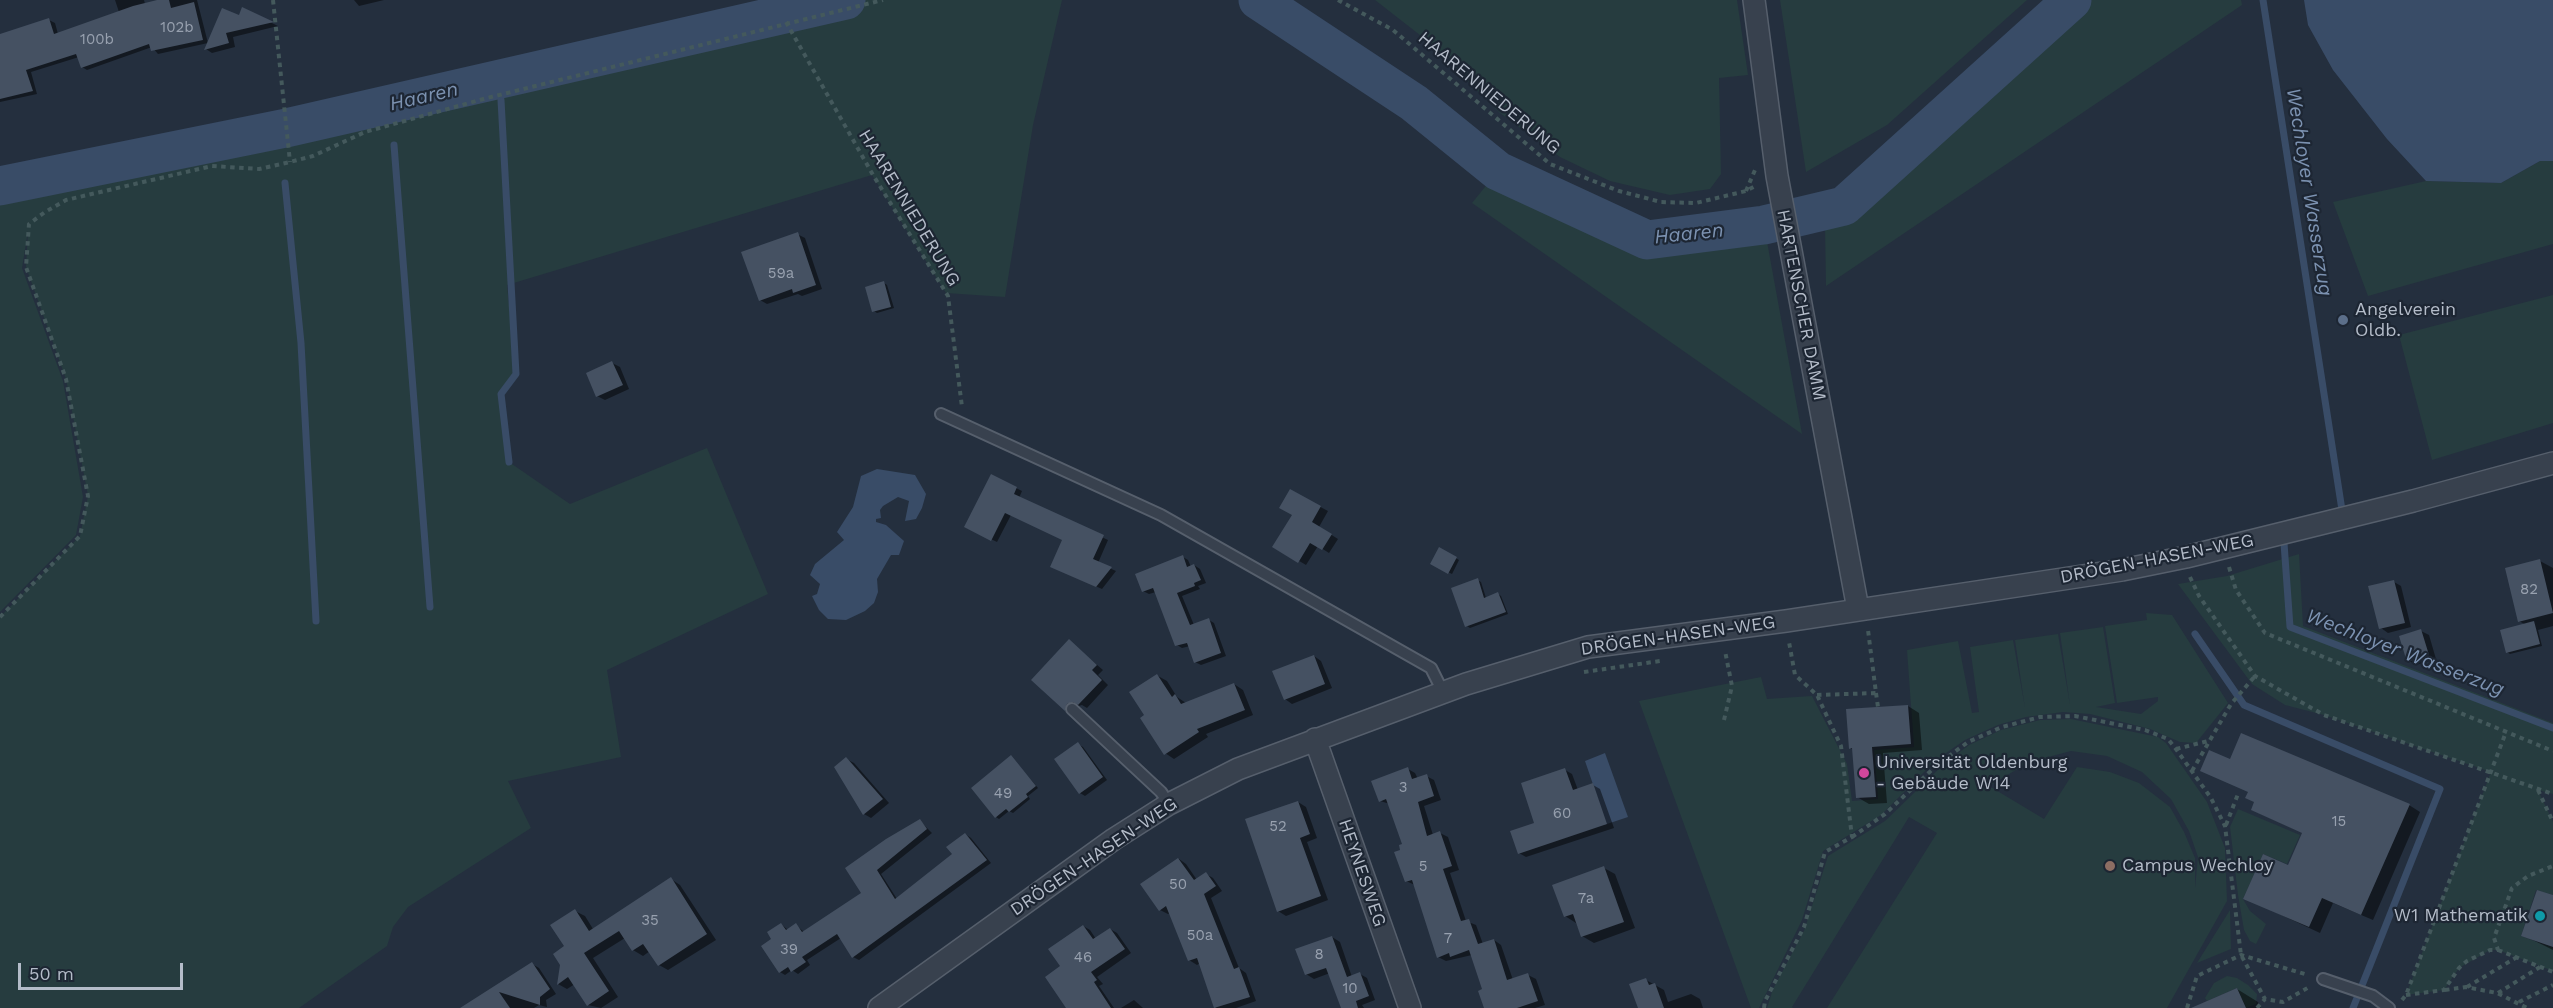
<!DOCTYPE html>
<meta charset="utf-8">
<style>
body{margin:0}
#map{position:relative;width:2553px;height:1008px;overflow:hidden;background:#242f3e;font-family:"Work Sans",sans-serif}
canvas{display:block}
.scale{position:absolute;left:18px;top:963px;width:165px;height:27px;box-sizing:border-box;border:3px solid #b4bcc9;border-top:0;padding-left:8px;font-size:18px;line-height:21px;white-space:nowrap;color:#b4bcc9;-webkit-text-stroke:4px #1d2633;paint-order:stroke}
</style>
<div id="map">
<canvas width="2553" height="1008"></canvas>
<div class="scale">50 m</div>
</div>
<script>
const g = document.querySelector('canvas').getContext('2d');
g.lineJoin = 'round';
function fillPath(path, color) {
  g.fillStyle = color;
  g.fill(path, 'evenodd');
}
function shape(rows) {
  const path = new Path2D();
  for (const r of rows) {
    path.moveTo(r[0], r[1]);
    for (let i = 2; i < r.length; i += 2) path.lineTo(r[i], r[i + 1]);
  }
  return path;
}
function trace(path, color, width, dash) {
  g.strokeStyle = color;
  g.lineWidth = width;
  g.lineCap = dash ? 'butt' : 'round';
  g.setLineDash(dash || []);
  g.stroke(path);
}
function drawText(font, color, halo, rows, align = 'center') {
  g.font = font + ' "Work Sans",sans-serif';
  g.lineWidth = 4.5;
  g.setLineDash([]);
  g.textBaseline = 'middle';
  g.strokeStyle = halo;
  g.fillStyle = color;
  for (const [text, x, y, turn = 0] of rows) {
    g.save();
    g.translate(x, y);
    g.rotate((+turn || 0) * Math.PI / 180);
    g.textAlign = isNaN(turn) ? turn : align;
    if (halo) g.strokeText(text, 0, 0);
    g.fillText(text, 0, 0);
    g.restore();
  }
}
const green = shape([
 [827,0,1062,0,1033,125,1005,297,946,293,872,175,507,285,516,374,501,394,509,462,570,504,707,448,768,594,607,670,621,757,508,781,531,828,408,907,393,927,387,946,299,1008,0,1008,0,617,80,536,88,496,66,379,26,267,28,231,22,268,63,381,83,497,76,535,0,612,0,205,34,197,37,178,286,128],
 [1375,0,1737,0,1748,75,1719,78,1721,174,1710,189,1670,195,1610,181,1560,157,1500,113,1425,39],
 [1780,0,2027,0,1887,125,1806,172],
 [2092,0,2241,0,2242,5,1826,286,1825,226,1873,202],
 [2540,161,2553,161,2553,244,2368,296,2333,202,2426,181,2501,183],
 [1498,171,1647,240,1764,225,1802,434,1472,203],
 [2553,295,2553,423,2432,460,2399,335],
 [2299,554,2303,626,2553,723,2553,794,2538,790,2553,822,2553,895,2536,890,2521,936,2553,948,2553,971,2498,950,2490,950,2459,968,2444,990,2406,995,2491,772,2324,715,2285,705,2252,684,2178,584,2227,576],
 [2146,613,2172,615,2228,703,2196,743,2180,742,2150,729,2090,714,2063,712,2026,717,1998,725,1965,740,1936,760,1881,815,1823,851,1802,920,1759,1008,1751,1008,1639,701,1761,677,1767,699,1812,696,1847,764,1852,801,1878,799,1874,750,1914,747,1907,650,1958,641,1972,713,1979,712,1970,647,2013,640,2025,708,2015,640,2058,634,2070,705,2060,633,2103,627,2115,703,2096,707,2141,714,2158,701,2158,697,2117,703,2105,626,2147,620],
 [2071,719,2158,737,2166,743,2207,802,2225,848,2227,901,2167,1008,1827,1008,1937,833,1909,817,1792,1007,1793,1008,1767,1008,1773,989,1804,931,1828,856,1885,821,1945,763,1969,745,2001,730,2040,720],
 [2071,751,2107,756,2142,772,2171,799,2189,831,2198,857,2195,888,2195,858,2184,832,2170,807,2139,783,2110,772,2077,767,2044,819,1989,786,2029,762],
 [2238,809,2300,835,2287,864,2263,854,2243,899,2250,911,2266,924,2256,944,2250,941,2244,930,2238,895,2230,827],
 [2230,910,2231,949,2197,963],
 [2227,976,2237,978,2248,985,2257,994,2256,1004,2246,1008,2237,988,2207,1001,2205,998,2214,983]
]);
const water = shape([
 [2304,0,2553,0,2553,161,2540,161,2501,183,2426,181,2387,139,2333,70,2308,25],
 [877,469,915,475,926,494,922,508,916,519,905,521,909,501,898,497,883,506,880,510,881,518,876,519,876,522,886,525,904,541,899,555,891,555,877,579,878,592,874,603,865,611,846,620,828,619,819,610,812,596,817,594,820,584,810,575,815,564,844,540,837,532,853,507,861,476],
 [1605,753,1628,817,1604,825,1596,803,1599,802,1585,761]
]);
const shadow = shape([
 [115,0,144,0,145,4,164,0,197,0,208,43,158,54,152,47,87,70,82,67,79,57,31,72,37,94,0,102,0,35,49,20,55,23,58,34,119,12],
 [354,0,384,0,359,6],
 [243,9,278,26,233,37,235,47,212,53,206,49,240,16],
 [797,234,805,238,822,289,802,296,798,294,767,304,760,300],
 [884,283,887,285,894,308,877,313,874,311],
 [612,363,620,367,629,389,605,400,597,396],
 [992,476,1022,491,1019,498,1108,540,1098,563,1116,571,1102,589,1057,569,1064,540,1011,515,997,542,972,530],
 [1290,491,1328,511,1319,527,1338,539,1329,553,1318,546,1306,565,1274,546,1294,514],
 [1440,549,1459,560,1452,574,1432,564],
 [1183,557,1188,560,1191,567,1194,565,1200,569,1206,583,1198,586,1200,589,1182,596,1194,625,1209,620,1214,623,1226,656,1201,665,1195,662,1190,646,1182,648,1177,645,1156,592,1149,594,1143,591],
 [2540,561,2553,568,2553,626,2538,630,2542,646,2510,654,2507,652,2526,625,2519,621],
 [1477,580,1481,582,1486,598,1498,594,1501,596,1508,614,1470,628,1467,626],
 [2394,582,2401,586,2411,627,2388,633,2381,628],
 [2421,631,2429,635,2436,659,2416,665,2409,661],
 [1069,641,1103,670,1098,675,1108,685,1087,708,1082,705,1074,707,1072,714,1033,680],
 [1314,656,1321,661,1332,688,1292,704,1285,699],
 [1158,676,1167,681,1177,697,1186,703,1234,684,1243,690,1253,715,1206,734,1208,737,1174,759,1165,753,1146,715],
 [1908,706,1919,713,1922,750,1883,753,1887,803,1869,804,1857,797,1854,750,1850,748],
 [1078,744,1083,747,1107,780,1085,796,1080,793],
 [1011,757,1038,788,1028,796,1030,799,1013,813,1009,811,999,819,996,817],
 [846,759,854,763,889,803,871,818,864,814],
 [2231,761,2409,805,2420,812,2373,920,2333,903,2320,933,2245,898,2289,867,2303,833,2252,810,2256,802],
 [1408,769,1415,773,1418,779,1426,776,1434,780,1441,800,1424,806,1433,835,1440,833,1448,837,1459,870,1450,873,1466,921,1476,925,1483,944,1494,940,1501,945,1513,980,1528,975,1536,979,1545,1005,1535,1008,1486,1008,1484,990,1472,955,1446,961,1438,957,1415,885,1406,881,1402,851,1404,845,1390,804,1380,801],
 [1565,770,1572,774,1578,790,1593,785,1600,789,1614,828,1526,857,1519,853],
 [1298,802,1306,807,1317,838,1307,842,1328,900,1286,916,1278,911],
 [920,821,932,833,881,874,897,899,954,855,965,834,971,838,991,863,859,960,853,957,841,938,807,960,810,965,798,974,792,970,785,975,780,972,773,940,781,924,788,930,796,925,804,932,864,893,847,869],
 [1179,859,1186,864,1197,880,1206,874,1213,878,1222,891,1211,898,1239,968,1246,973,1256,1001,1236,1008,1216,1008,1200,963,1197,965,1189,960,1170,913,1168,914,1160,910,1143,884],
 [1604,868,1615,874,1635,928,1594,943,1582,936,1576,923,1565,916],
 [671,879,680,885,716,940,668,970,659,965,650,951,643,956,633,950,625,938,593,958,618,997,601,1008,588,1005,575,984,567,989,558,984,575,911,585,916,593,929],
 [2553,897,2553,950,2523,935],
 [1083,926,1090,930,1096,939,1110,929,1117,933,1131,953,1097,977,1103,984,1099,986,1114,1008,1068,1008,1062,967],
 [1332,937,1340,942,1352,977,1360,974,1367,978,1375,1000,1362,1005,1364,1008,1343,1008,1330,973,1314,979,1306,974],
 [532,964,539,968,556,994,546,1000,547,1007,539,1005,534,1008,482,1008,476,1000],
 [1646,980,1664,990,1668,1002,1691,994,1700,999,1703,1008,1639,1008],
 [2237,989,2258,1002,2261,1008,2212,1008],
 [1134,1000,1143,1008,1121,1008]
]);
const stream = shape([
 [2263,0,2342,510,2336,512],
 [501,100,516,374,501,394,509,462],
 [394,145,430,607],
 [285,183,301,343,316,621],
 [2284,543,2290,627,2553,728],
 [2195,634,2244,705,2440,789,2353,1008]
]);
const river = shape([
 [1258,0,1414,103,1498,171,1647,240,1764,225,1844,206,2072,0],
 [0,186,286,128,846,0]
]);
const building = shape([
 [157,0,169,0,171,8,194,2,203,40,151,51,149,44,81,68,76,54,26,70,33,91,0,99,0,34,49,18,54,34,133,6],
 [242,7,274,22,226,33,229,43,204,50,222,8,239,15],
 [798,232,816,285,793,293,792,289,759,301,741,252],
 [884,281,891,307,872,312,865,287],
 [612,361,623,385,596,397,586,373],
 [991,474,1017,487,1014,494,1104,535,1093,559,1112,567,1096,587,1050,567,1062,540,1005,513,991,541,964,527],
 [1290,489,1321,506,1312,522,1332,534,1322,550,1310,543,1298,563,1272,547,1292,515,1279,508],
 [1439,547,1457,557,1448,574,1430,564],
 [1183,555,1187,567,1194,564,1201,580,1194,583,1195,586,1177,593,1190,625,1209,618,1221,653,1194,663,1187,643,1175,646,1153,588,1142,592,1135,574],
 [2540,559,2553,613,2518,622,2505,568],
 [1478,578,1484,598,1498,592,1506,612,1465,627,1451,588],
 [2394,580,2405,623,2379,629,2368,586],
 [2534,621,2540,644,2506,653,2500,630],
 [2421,629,2429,655,2407,662,2399,636],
 [1069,639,1097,665,1092,670,1102,680,1078,705,1073,702,1067,704,1065,711,1031,680],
 [1314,655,1325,684,1284,700,1272,671],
 [1157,674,1172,697,1175,694,1181,704,1234,683,1245,710,1197,729,1199,732,1164,755,1140,718,1144,715,1129,692],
 [1908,705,1911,744,1872,747,1876,797,1856,798,1852,748,1849,749,1846,709],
 [2241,733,2410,804,2361,915,2322,898,2309,927,2243,899,2263,854,2288,865,2302,833,2251,810,2254,802,2245,798,2248,792,2200,771,2209,750,2230,759],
 [1078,742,1103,777,1079,794,1054,759],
 [1011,755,1036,786,1026,794,1028,797,1009,812,1006,809,995,818,971,788],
 [846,757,883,799,863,815,834,767],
 [1408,767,1412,779,1427,774,1434,796,1418,802,1427,836,1440,831,1452,866,1443,869,1461,921,1469,919,1478,944,1494,939,1507,980,1528,973,1538,1001,1517,1008,1484,1008,1478,991,1482,989,1469,950,1450,957,1449,953,1437,958,1412,880,1405,882,1394,852,1400,850,1399,845,1402,844,1386,799,1379,802,1371,781],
 [1565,768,1573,790,1593,783,1607,824,1518,854,1510,831,1534,823,1521,783],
 [1298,801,1310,834,1300,838,1321,896,1277,912,1245,819],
 [920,819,927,829,877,870,895,899,952,854,946,847,965,833,987,860,852,958,837,934,802,957,806,962,791,972,788,967,779,973,761,946,771,939,767,932,781,923,786,930,796,923,802,932,861,893,845,868,886,839],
 [1178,858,1194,880,1206,872,1216,886,1204,894,1234,969,1239,967,1250,997,1214,1008,1197,958,1188,961,1166,906,1159,911,1140,884],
 [1604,866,1624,922,1581,937,1573,914,1564,917,1552,885],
 [671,877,707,934,658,966,643,944,632,951,619,931,584,953,609,991,587,1006,568,977,557,985,560,965,553,954,564,946,550,925,575,909,589,931],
 [2537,890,2553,895,2553,947,2521,936],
 [1083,925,1093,939,1110,928,1125,949,1091,972,1097,980,1094,982,1111,1008,1066,1008,1045,977,1060,966,1048,949],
 [1332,936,1347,977,1360,972,1369,996,1356,1001,1358,1008,1341,1008,1326,968,1305,975,1295,949],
 [532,962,550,989,540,997,540,1005,499,992,510,1008,460,1008],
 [1646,978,1649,985,1655,983,1664,1008,1638,1008,1629,984],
 [2237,988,2246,1008,2191,1008]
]);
const path = shape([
 [273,0,290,162],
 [1338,0,1393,30,1550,164,1619,191,1661,202,1696,203,1746,191,1757,185],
 [786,22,873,175,948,296,962,407],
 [1746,191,1755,170],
 [2229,567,2236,590,2265,633,2553,751],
 [2190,577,2199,596,2255,676,2324,715,2553,794],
 [0,617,80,536,88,496,66,379,26,267,29,224,45,212,66,200,212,166,259,169,290,162,313,156,365,132,487,98,883,0],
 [1584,672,1660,661],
 [1876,693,1878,707],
 [1817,695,1876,693,1868,630],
 [1724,720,1732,686,1725,651],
 [2176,749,2208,741],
 [2192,771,2231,704,2255,676],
 [2538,790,2553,822],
 [2226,825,2238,794],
 [1852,837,1885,814,1937,765,1968,742,2002,727,2040,717,2075,716,2145,730,2168,739,2176,749,2211,798,2225,826,2241,955,2265,999,2283,1002,2311,986],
 [2498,950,2553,972],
 [2467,987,2517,957],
 [2445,990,2466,987,2497,993,2527,1008],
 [2498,993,2540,967],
 [2406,995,2444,990,2459,968,2467,961,2490,950,2498,950,2494,938,2512,888,2528,876,2553,866],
 [2402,1000,2406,995,2506,732],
 [2519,1002,2553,985],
 [1764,1008,1765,1001,1804,927,1825,852,1852,837,1841,746,1817,695,1795,675,1789,642],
 [2187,1008,2197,976,2241,955,2308,975],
 [2257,1008,2265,999]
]);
const lane = shape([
 [941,414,1161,515,1431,668,1443,692],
 [1072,709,1161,792,1169,804],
 [2323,979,2373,996,2389,1008]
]);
const street = shape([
 [1754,0,1777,176,1858,609],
 [1315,739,1410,1008],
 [879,1008,1114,839,1169,804,1238,769,1466,684,1588,647,1786,621,2122,570,2186,557,2413,501,2553,463]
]);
const markers = [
 [2343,320,6,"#5c6f8a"],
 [1864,773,6,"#d1479c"],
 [2110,866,6,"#8d6e63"],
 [2540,916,6,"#0f9aa8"]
];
const numberNames = [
 ["102b",177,28],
 ["100b",97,40],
 ["59a",781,274],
 ["82",2529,590],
 ["3",1403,788],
 ["49",1003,794],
 ["60",1562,814],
 ["15",2339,822],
 ["52",1278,827],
 ["5",1423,867],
 ["50",1178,885],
 ["7a",1586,899],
 ["35",650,921],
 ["50a",1200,936],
 ["7",1448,939],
 ["39",789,950],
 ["8",1319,955],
 ["46",1083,958],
 ["10",1350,989]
];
const streetNames = [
 ["HAARENNIEDERUNG",1489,93,40],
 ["HAARENNIEDERUNG",909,208,59],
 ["HARTENSCHER DAMM",1801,305,79],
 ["DRÖGEN-HASEN-WEG",2157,559,-11],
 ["DRÖGEN-HASEN-WEG",1678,636,-8],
 ["DRÖGEN-HASEN-WEG",1094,857,-34],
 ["HEYNESWEG",1362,873,71]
];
const poiNames = [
 ["Angelverein",2355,310],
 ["Oldb.",2355,331],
 ["Universität Oldenburg",1876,763],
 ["- Gebäude W14",1876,784],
 ["Campus Wechloy",2122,866],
 ["W1 Mathematik",2528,916,"right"]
];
const waterNames = [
 ["Haaren",424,97,-13],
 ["Wechloyer Wasserzug",2309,192,81],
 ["Haaren",1689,234,-6],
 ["Wechloyer Wasserzug",2405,653,21]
];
fillPath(green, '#263c3f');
fillPath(water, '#394c67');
fillPath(shadow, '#0007');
trace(stream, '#394c67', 7);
trace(river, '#394c67', 39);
fillPath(building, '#455162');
trace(lane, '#565f6c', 14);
trace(street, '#565f6c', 24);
trace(path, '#44595c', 4, [4.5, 4.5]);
trace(lane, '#38414e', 10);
trace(street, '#38414e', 21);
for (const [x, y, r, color] of markers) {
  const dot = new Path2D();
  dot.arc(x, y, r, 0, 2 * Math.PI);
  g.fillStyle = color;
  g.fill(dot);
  trace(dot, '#1d2633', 2);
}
drawText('15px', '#98a1af', null, numberNames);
drawText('18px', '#b4bcc9', '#1d2633', streetNames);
drawText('18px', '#b4bcc9', '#1d2633', poiNames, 'left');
drawText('italic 20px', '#7c92b1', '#1d2633', waterNames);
</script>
